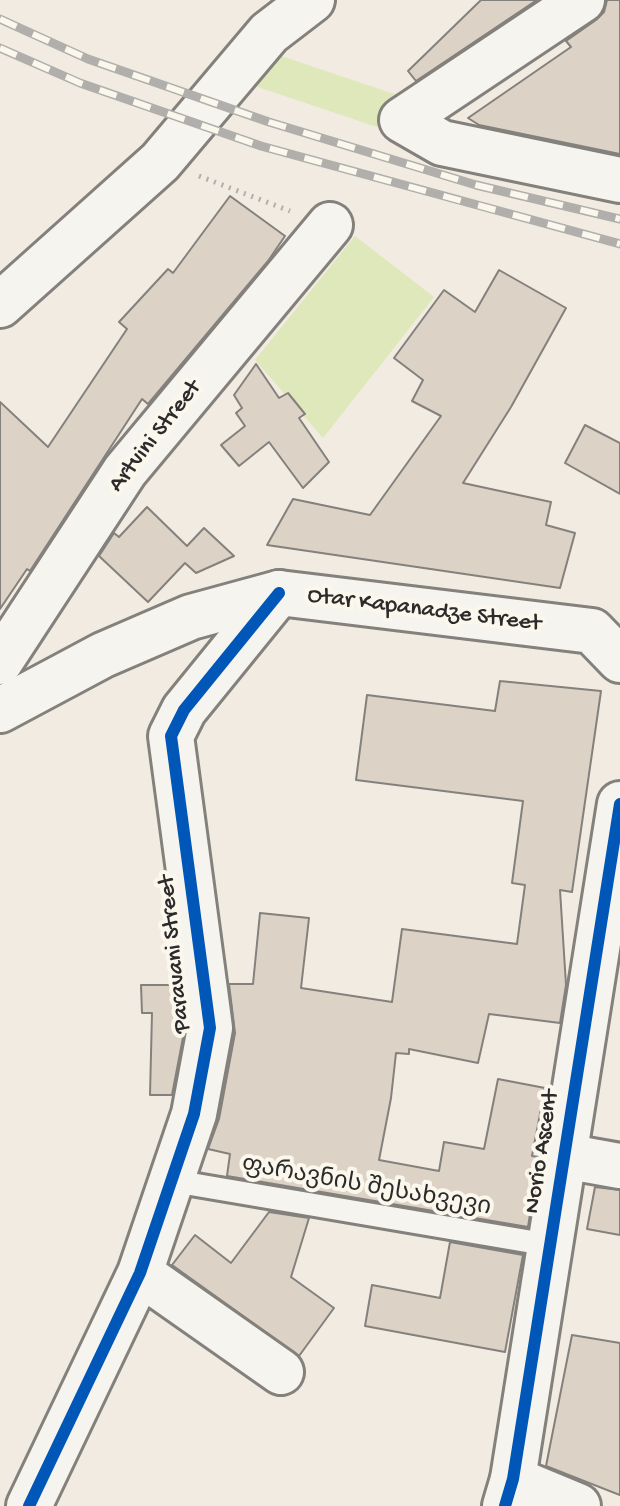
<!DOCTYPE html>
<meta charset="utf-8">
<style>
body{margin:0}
canvas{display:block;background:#f1ebe1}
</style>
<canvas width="620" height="1506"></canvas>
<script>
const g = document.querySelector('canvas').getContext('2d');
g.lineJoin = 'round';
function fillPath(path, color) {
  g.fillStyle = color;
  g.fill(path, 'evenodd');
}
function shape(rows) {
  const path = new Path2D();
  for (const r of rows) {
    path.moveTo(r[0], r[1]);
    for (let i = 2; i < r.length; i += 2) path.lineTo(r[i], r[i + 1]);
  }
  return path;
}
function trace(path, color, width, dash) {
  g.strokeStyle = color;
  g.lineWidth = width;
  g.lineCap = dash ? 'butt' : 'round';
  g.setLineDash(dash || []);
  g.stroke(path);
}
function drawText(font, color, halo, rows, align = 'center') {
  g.font = font + ' "Gochi Hand","Noto Sans Georgian",sans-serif';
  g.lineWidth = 8;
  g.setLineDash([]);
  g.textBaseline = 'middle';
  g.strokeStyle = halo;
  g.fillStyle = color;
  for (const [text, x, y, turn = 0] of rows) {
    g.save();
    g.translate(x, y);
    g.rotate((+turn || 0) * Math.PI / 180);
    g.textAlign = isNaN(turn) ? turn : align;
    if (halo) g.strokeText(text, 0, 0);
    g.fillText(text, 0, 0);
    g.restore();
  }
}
const green = shape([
 [278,55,415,101,377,127,246,83],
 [355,236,434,297,323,438,255,360]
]);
const building = shape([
 [481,0,537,0,416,81,408,71,481,0],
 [607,0,620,0,620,154,479,125,468,118,571,47,566,41,596,20,604,12,607,0],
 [230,196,285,236,268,261,148,404,142,399,30,571,27,569,0,609,0,402,48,447,127,329,119,322,168,269,173,273,230,196],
 [499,270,566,308,511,407,463,483,551,502,546,525,575,533,560,588,267,545,293,499,370,515,441,416,412,401,423,380,394,358,444,290,475,312,499,270],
 [256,364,279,398,288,393,305,414,299,418,329,462,303,488,269,442,239,466,221,445,245,426,236,413,242,408,234,395,256,364],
 [585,425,620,443,620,494,565,463,585,425],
 [147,507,187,546,204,528,234,556,196,573,185,563,148,602,99,556,114,533,119,537,147,507],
 [500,681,601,691,572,892,560,890,566,985,560,1023,489,1014,478,1063,409,1049,409,1054,396,1053,391,1098,379,1160,439,1171,444,1142,484,1149,498,1079,545,1088,532,1156,539,1157,528,1227,227,1176,230,1154,208,1149,219,1119,235,1033,229,984,253,984,260,913,309,918,301,988,392,1002,402,929,517,944,525,885,512,883,523,801,356,780,367,695,495,711,500,681],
 [141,985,179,985,185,1027,172,1095,150,1095,152,1013,142,1013,141,985],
 [595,1187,620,1190,620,1235,587,1229,595,1187],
 [269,1212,309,1218,291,1277,334,1308,299,1356,172,1265,195,1235,231,1263,269,1212],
 [450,1242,523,1255,505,1352,365,1326,372,1285,440,1298,450,1242],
 [572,1335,620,1343,620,1495,546,1466,572,1335]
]);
const path = shape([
 [199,176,290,211]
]);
const lane = shape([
 [173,1181,550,1245]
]);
const street = shape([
 [582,0,402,120,442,143,620,180],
 [0,662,125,471,330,225],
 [564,1156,620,1166],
 [140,1273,281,1372],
 [513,1479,578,1506],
 [29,1506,140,1273,194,1114,210,1028,171,736,184,710,279,593]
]);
const secondary = shape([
 [0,305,160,162,269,33,312,0],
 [0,710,103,655,191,617,279,593,592,631,620,660],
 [505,1506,513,1479,620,804]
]);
const rail = shape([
 [0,19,88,59,269,122,476,185,620,219],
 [0,48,80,83,261,146,620,244]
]);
const cycleway = shape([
 [29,1506,140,1273,194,1114,210,1028,171,736,184,710,279,593],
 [505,1506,513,1479,620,804]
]);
const streetNames = [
 ["Artvini Street",156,437,-52],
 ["Otar Kapanadze Street",424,611,7],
 ["Paravani Street",176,954,-96],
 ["Norio Ascent",543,1152,-81],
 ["ფარავნის შესახვევი",366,1188,10]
];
fillPath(green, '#dee8ba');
fillPath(building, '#dcd3c6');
trace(building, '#84817d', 2);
trace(lane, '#84817d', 28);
trace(street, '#84817d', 50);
trace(secondary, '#84817d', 50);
trace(path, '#b0afab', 5, [2, 6]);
trace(lane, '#f5f4ef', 22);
trace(street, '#f5f4ef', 44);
trace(secondary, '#f5f4ef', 44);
trace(rail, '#b0afab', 9);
trace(rail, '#fbf7ec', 6, [18]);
trace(cycleway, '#0057b8', 12);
drawText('24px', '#2b2b2b', '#fbf7ec', streetNames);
</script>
